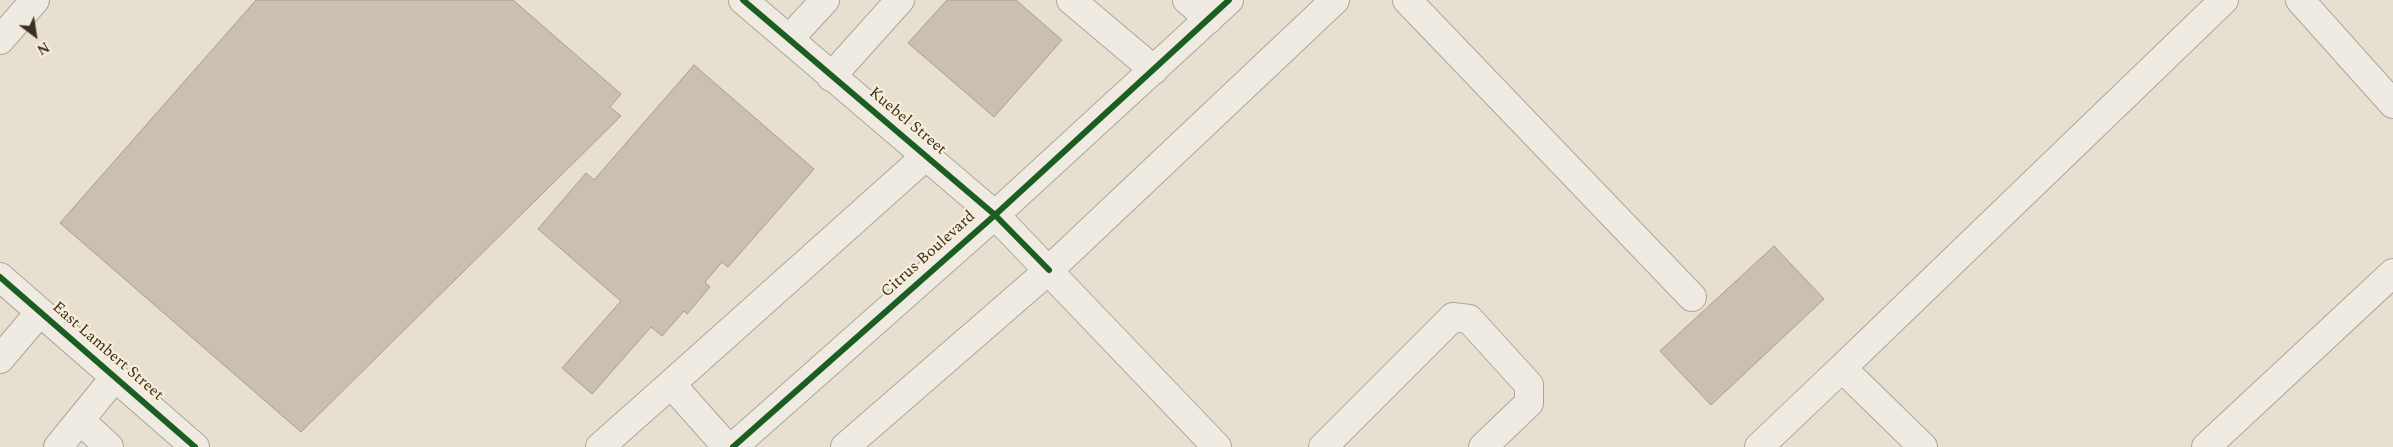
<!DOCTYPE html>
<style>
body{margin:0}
#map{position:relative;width:2393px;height:447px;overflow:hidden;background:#e7e0d1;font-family:Spectral,serif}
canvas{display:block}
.north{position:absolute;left:10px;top:10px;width:50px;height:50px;-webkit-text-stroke:4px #f7eed8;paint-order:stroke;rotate:149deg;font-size:14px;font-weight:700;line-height:20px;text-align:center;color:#3d2e20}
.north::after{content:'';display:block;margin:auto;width:18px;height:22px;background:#3d2e20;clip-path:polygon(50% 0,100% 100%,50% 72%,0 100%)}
</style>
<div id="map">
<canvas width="2393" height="447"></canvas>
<div class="north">N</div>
</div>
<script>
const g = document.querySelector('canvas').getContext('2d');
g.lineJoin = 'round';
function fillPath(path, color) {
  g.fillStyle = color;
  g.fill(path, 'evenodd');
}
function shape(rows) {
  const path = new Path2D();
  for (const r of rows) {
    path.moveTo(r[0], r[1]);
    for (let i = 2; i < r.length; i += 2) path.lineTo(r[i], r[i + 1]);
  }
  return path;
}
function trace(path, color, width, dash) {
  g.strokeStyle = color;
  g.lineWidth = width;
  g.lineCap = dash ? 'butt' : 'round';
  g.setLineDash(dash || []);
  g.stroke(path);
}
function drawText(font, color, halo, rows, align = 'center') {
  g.font = font + ' Spectral,serif';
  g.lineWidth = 4.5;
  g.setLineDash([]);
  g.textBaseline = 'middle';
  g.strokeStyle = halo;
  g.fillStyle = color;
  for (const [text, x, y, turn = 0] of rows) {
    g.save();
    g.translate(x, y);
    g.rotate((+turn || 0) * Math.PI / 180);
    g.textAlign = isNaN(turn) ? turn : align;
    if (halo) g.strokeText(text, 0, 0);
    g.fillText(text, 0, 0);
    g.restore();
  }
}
const building = shape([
 [256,0,513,0,621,94,610,107,621,116,301,432,60,223,256,0],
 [947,0,1016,0,1062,40,994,117,908,43,947,0],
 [694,65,814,169,728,267,722,262,705,282,710,287,687,314,684,311,662,336,651,327,592,394,562,368,621,301,538,229,586,173,594,180,694,65],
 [1774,246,1824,299,1711,405,1660,351,1774,246]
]);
const minor = shape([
 [743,0,995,215,1217,447],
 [1071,0,1154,70],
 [1187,0,1209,19],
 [1407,0,1692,297],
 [2300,0,2393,104],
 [789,39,825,0],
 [0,40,35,0],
 [831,77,900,0],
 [0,277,195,447],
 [0,359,40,312],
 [671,384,926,156],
 [81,421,109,447],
 [58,447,115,377],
 [600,447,671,384,727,447],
 [733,447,995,215,1229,0],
 [845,447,1049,270,1335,0],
 [1323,447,1453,317,1469,319,1529,385,1529,403,1483,447],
 [1759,447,1842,368],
 [1923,447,1842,368,2224,0],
 [2206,447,2393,273]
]);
const cycleway = shape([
 [743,0,995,215,1049,270],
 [0,277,195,447],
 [733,447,995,215,1229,0]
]);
const streetNames = [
 ["Kuebel Street",907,122,40],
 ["Citrus Boulevard",929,255,-42],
 ["East Lambert Street",107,352,41]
];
fillPath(building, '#cbbfb2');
trace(building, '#a89c90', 1);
trace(minor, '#ada599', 30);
trace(minor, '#efebe3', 28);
trace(cycleway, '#1b5e20', 6);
drawText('16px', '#3d2e20', '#f7eed8', streetNames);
</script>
